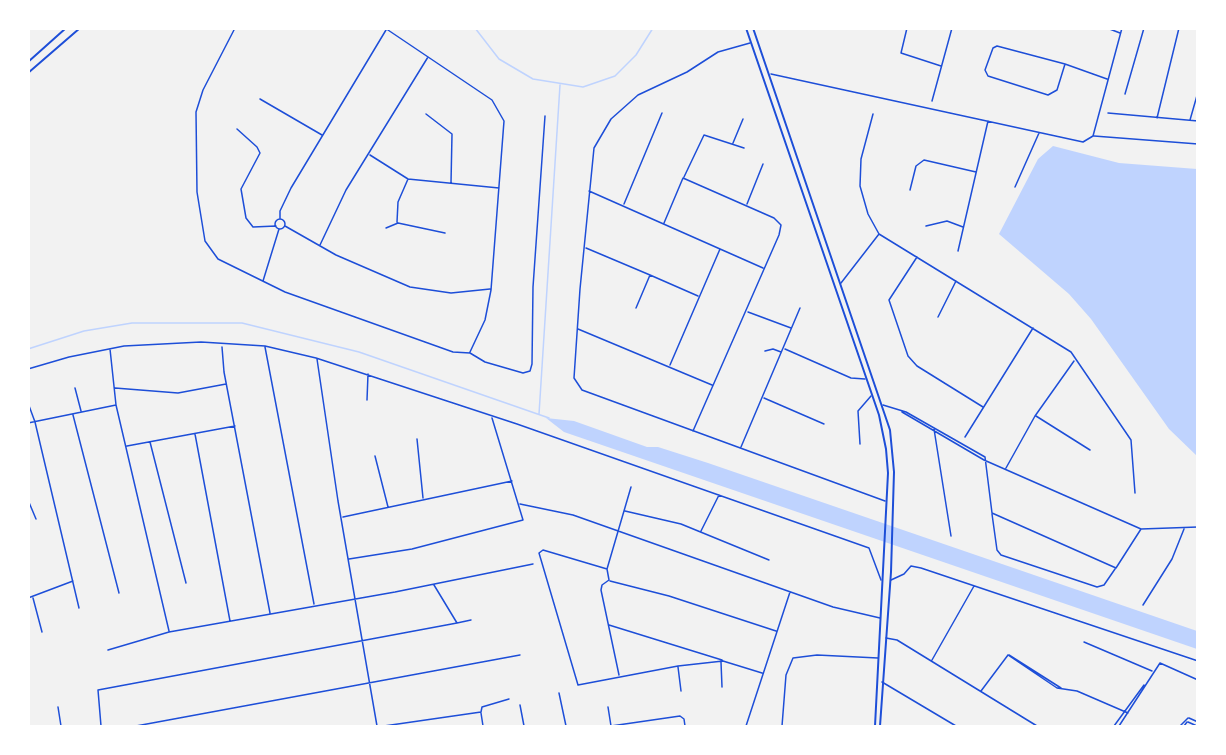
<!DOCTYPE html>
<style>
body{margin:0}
#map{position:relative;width:1226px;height:755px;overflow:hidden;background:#f2f2f2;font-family:"Fira Sans",sans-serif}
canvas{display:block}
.frame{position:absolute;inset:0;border:30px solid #fff;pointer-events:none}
</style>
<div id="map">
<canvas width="1226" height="755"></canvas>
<div class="frame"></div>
</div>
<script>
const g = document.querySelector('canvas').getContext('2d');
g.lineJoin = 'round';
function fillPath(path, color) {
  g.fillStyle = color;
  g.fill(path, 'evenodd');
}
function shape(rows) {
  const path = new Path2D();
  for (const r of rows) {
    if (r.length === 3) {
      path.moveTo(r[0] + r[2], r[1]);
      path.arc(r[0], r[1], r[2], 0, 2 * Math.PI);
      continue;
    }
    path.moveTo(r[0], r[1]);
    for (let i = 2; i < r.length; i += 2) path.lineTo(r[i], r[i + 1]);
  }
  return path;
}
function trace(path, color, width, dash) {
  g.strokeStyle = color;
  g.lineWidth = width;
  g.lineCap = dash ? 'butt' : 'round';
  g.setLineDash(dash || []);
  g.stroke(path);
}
const water = shape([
 [1053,146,1119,163,1197,169,1197,456,1169,429,1091,319,1069,294,999,234,1038,159],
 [546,418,574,421,647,447,658,447,708,463,1197,631,1197,649,564,432]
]);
const stream = shape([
 [475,28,499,59,533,79,583,87,615,76,636,55,653,28],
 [28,349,84,331,132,323,242,323,359,352,549,418],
 [539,414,560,85]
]);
const minor = shape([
 [235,28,203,90,196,112,197,192,205,241,218,259,285,292,453,352,470,353,485,362,523,373,530,371,532,364,533,287,545,116],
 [385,28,492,100,504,121,491,290,485,320,470,352],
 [907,28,901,53,941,66],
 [1107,28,1120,33],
 [750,43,718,52,687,72,638,95,611,119,594,148,580,289,574,378,582,390,885,501],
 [1065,64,1057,90,1048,95,988,76,985,70,993,48,997,46,1065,64,1107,79],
 [771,74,1083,142,1093,136,1122,28],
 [1125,94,1144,28],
 [260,99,322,135],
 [932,101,952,28],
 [1108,113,1198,121],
 [426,114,452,134,451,183],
 [1157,118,1179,28],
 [1190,120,1198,92],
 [237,129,257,147,260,153,241,189,246,218,253,227,276,226],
 [1094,136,1198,144],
 [733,143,743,119],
 [370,155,408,179,499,188],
 [684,177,704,135,744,148],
 [1015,187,1039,133],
 [910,190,916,166,924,160,976,172],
 [589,191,763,268],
 [624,204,662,113],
 [747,204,763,164],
 [280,219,280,211,291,188,386,30],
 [280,224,5],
 [397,222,398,202,408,179],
 [664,223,683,178,774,218,781,225,779,235,693,431],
 [285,226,336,255,410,287,451,293,490,289],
 [926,226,947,221,963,227],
 [386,228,398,223,445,233],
 [879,234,1071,352,1131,440,1135,493],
 [320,245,346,190,428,57],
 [586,248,650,275,636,308],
 [958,251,988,121],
 [917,257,889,300,908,356,917,366,983,407],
 [650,275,698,296],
 [263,281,279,229],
 [841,283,879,234,868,214,860,186,861,159,873,114],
 [748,312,791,328],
 [938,317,956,281],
 [578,329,712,385],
 [222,347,224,372,270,613],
 [265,347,314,604],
 [110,349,116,405,169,631],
 [785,349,851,378,865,379],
 [765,351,773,349,781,352],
 [317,359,338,501,377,726],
 [670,365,720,249],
 [28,369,69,357,124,346,201,342,265,346,316,358,517,424,869,548,881,580],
 [75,388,81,411],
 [115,388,178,393,226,384],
 [764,398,824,424],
 [367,400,368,374],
 [28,403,35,422,79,608],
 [883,405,906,412,985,457],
 [902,412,984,460,1141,529,1198,527],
 [73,415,119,593],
 [1036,416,1090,450],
 [28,423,116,405],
 [934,429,951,536],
 [195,434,230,621],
 [965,437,1033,328],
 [417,439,423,498],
 [150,442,186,583],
 [860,444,858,411,871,396],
 [127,446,235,426],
 [741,447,800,308],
 [375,456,388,507],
 [985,457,992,513,1116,568,1141,529],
 [1006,468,1035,416,1074,361],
 [28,500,36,519],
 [520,504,573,515,833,607,880,618],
 [625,511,681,524,769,560],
 [992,514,997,550,1001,555,1097,587,1104,585,1115,569],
 [343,517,512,481],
 [701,531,719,495],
 [349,559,412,549,523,520,492,418],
 [607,569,543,550,539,553,578,685,678,666,723,661,762,673],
 [891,580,904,574,911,566,921,568,1198,661],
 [610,581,669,596,776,631],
 [434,585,457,623,471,620],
 [28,598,73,581],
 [33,598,42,632],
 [1143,605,1172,559,1184,529],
 [609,625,722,660],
 [886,638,897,640,1037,726],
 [1084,642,1152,671],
 [108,650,169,632,395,592,533,564],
 [1008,655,1057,688,1077,691,1128,713],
 [1009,655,1061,688],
 [932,660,974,586],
 [721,662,722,687],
 [678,667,681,691],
 [619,675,601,590,602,585,609,580,607,569,631,487],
 [882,682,956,726],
 [981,691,1008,655],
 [559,693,566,726],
 [520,705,524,726],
 [58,707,61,726],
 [608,707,611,726],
 [481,712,482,707,509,699],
 [481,713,483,726],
 [1189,718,1198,722],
 [1188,722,1197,726],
 [101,726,98,690,457,623],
 [136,726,520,655],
 [384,726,481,712],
 [611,726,680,716,684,719,685,726],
 [746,726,790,592],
 [782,726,786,675,793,658,817,655,878,658],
 [1114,726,1144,685],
 [1119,726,1160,663,1198,680],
 [1180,726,1188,718],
 [1184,726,1187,722]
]);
const tertiary = shape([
 [28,62,66,28],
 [28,73,80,28]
]);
const secondary = shape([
 [746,28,879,415,886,449,888,473,875,726],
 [753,28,890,430,894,472,891,572,880,726]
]);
fillPath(water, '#bfd3fe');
trace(stream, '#bfd3fe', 1.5);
trace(minor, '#1d4ed8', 1.5);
trace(tertiary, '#1d4ed8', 2);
trace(secondary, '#1d4ed8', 2);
</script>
